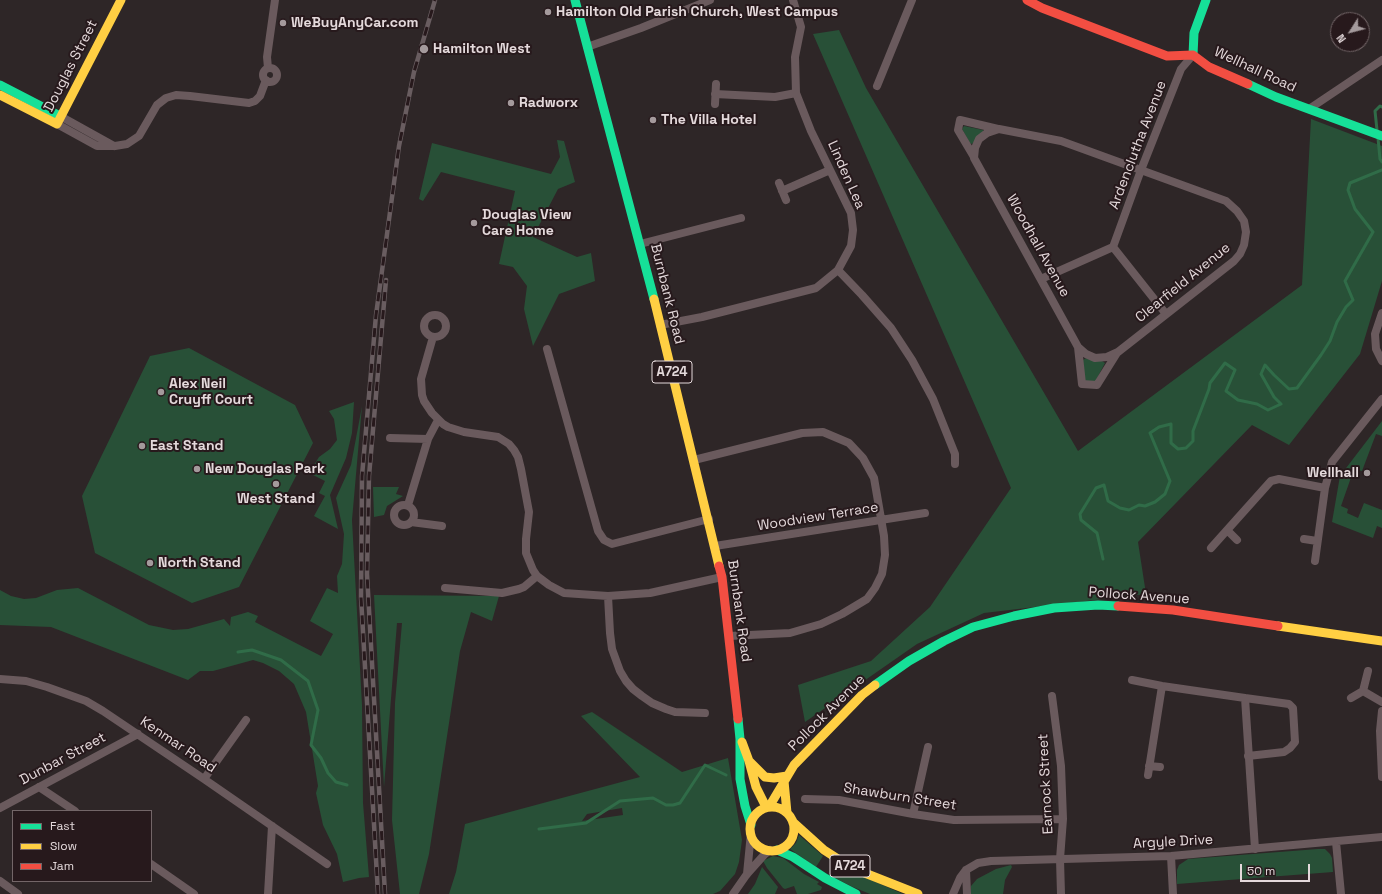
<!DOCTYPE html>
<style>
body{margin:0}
#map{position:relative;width:1382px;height:894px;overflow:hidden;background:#2e2627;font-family:"Space Grotesk",sans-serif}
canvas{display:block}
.legend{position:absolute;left:12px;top:810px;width:140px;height:72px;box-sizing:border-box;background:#27191c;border:1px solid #736668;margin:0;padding:5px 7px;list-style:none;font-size:12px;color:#e4d9db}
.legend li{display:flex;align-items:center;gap:8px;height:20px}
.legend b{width:20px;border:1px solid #736668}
.north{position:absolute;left:1330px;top:12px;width:40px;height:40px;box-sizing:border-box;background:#27191c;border:1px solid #736668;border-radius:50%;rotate:234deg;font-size:11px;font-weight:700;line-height:16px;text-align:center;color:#e4d9db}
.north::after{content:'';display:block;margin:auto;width:14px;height:18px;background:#a49a9c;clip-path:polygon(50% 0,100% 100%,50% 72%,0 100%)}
.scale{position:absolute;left:1240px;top:864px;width:70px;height:18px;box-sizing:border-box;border:2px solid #e4d9db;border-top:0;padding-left:5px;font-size:12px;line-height:14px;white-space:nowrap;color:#e4d9db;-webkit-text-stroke:3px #27191c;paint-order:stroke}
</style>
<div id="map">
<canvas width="1382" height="894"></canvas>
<ul class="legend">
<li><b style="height:5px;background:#16e098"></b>Fast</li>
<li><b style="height:5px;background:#ffcf43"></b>Slow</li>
<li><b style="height:5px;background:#f24e42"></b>Jam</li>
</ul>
<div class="north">N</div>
<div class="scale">50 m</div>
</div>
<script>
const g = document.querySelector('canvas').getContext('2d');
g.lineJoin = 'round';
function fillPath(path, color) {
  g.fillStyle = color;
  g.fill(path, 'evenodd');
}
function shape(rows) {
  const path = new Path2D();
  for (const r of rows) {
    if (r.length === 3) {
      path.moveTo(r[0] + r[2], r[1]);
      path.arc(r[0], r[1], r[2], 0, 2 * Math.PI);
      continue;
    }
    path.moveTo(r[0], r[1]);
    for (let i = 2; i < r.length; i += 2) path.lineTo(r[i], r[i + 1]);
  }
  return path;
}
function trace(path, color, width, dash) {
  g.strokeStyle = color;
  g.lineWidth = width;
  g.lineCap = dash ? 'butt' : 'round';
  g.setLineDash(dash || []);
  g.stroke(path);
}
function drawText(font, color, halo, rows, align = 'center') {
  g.font = font + ' "Space Grotesk",sans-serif';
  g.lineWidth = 4;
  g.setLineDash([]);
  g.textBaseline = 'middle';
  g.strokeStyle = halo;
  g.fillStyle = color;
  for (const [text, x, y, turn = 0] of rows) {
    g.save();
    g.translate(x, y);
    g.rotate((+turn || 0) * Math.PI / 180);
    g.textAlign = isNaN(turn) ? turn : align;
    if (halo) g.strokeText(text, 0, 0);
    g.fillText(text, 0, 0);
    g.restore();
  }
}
const green = shape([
 [839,30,866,88,1078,451,1302,285,1311,119,1382,146,1382,281,1360,354,1289,445,1252,425,1138,542,1146,594,984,613,917,644,805,722,798,685,871,661,930,607,1011,488,813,34],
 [964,126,983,130,984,132,978,137,972,144,970,143,962,129],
 [557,140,564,141,575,182,558,189,533,237,577,257,591,253,595,281,559,294,533,346,524,309,527,286,513,267,499,264,515,191,441,172,423,201,419,199,432,143,551,174,560,157],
 [189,348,295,405,313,443,239,587,192,603,95,553,82,496,150,356],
 [1086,358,1095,361,1102,361,1105,363,1095,382,1084,381,1083,360],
 [354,402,352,433,346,458,330,495,338,529,314,516,325,496,319,493,325,481,309,473,319,457,330,449,337,440,334,419,329,411],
 [362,406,352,520,362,705,363,803,369,877,359,878,343,882,337,854,323,825,316,793,318,786,306,712,294,684,279,671,263,663,253,660,213,671,200,671,188,680,51,627,0,625,0,590,11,596,24,599,36,598,57,590,78,588,149,625,173,630,188,629,224,619,230,626,231,617,248,612,258,616,255,622,321,656,333,634,310,621,327,588,338,593,337,576,342,564,344,534,336,498,351,465],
 [1382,421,1382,436,1376,434,1362,471,1354,469,1341,506,1348,509,1347,513,1358,518,1364,503,1382,510,1382,528,1377,526,1373,538,1332,522,1340,476],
 [373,487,399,487,396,494,403,496,387,506,384,515,374,517],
 [374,595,499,596,492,621,471,612,460,651,429,854,419,894,400,894,392,820,395,703,402,623,397,623,384,787],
 [592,712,682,772,728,758,742,840,739,862,735,874,720,891,713,894,449,894,456,872,465,824,640,777,581,716],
 [622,808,623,815,582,821,587,814],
 [799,835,823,856,816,867,790,849,796,843],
 [1318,849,1325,849,1330,854,1332,858,1333,872,1177,884,1177,870,1179,865,1188,859],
 [773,856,783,858,804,874,819,882,817,884,822,887,821,890,808,894,797,894,794,886,785,889,783,888,767,868,763,861],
 [837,865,903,894,870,894,853,887,831,876],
 [1011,865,1012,867,1005,880,1003,894,971,894,971,886,977,879,996,869],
 [762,867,778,887,775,894,748,894,755,884]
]);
const stream = shape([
 [1377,130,1375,111,1380,106,1382,107],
 [1378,138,1380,159,1382,162],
 [1103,559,1097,533,1081,520,1080,514,1096,488,1104,485,1108,501,1120,508,1129,510,1139,505,1145,506,1155,502,1165,494,1170,481,1150,433,1159,427,1171,424,1171,443,1178,449,1186,448,1193,441,1193,431,1209,389,1210,383,1225,363,1235,370,1226,391,1238,400,1257,404,1268,410,1281,404,1274,397,1261,374,1265,365,1274,375,1289,389,1297,388,1321,355,1330,341,1337,322,1346,307,1353,300,1345,281,1373,232,1355,209,1348,190,1350,183,1382,170],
 [238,652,252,650,281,660,308,681,318,710,311,745,321,758,328,773,336,782,347,785],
 [539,829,586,823,620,801,653,798,666,805,673,805,680,803,705,765,726,775]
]);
const street = shape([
 [587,47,641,28,710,0],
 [268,68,267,57,275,0],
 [270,75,7],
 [877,86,912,0],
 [715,94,775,97,796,93],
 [715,104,716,84],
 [1309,109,1382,60],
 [60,116,114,146],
 [57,124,97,146,115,146,127,144,139,136,157,105,166,98,176,95,190,96,249,103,255,101,260,96,266,80],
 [999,129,1061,141,1226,201,1237,211,1244,221,1246,232,1244,245,1240,254,1234,261,1118,352,1107,357,1095,358,1086,354,1078,347,974,158,975,148,979,139,987,133,999,129],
 [974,157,958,130,960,120,998,129],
 [779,183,786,200],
 [782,191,830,170],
 [640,244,741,218],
 [1113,247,1141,170,1181,69,1193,55],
 [838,270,862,295,891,328,912,360,933,399,955,454,955,464],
 [1041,279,1113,247,1166,314],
 [1382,313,1375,334,1376,349,1382,361],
 [435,326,11],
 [660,325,702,317,816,288,838,270,851,246,853,230,851,213,811,131,796,93,795,57,801,27,793,0],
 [433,337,421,379,422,395,424,401,432,413,443,424,448,427,464,432,498,437,509,444,514,450,518,457,521,469,529,512,526,539,526,553,533,570,537,576],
 [1078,347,1082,384,1097,385,1117,353],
 [547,349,598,531,604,540,612,544,709,519],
 [390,438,428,439],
 [694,460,802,433,823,432,849,443,863,458,874,478,884,536,885,555,882,574,875,588,867,599,842,614,821,624,790,633,729,636],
 [404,515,10],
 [408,505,428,439,438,420],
 [411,522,442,526],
 [1227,530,1237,540],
 [1304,539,1317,541],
 [715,546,925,513],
 [1211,548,1271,481,1279,479,1325,488],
 [1315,561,1325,488,1332,462,1382,399],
 [445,588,502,593,519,589,524,587,537,576,549,585,564,593,608,596,650,593,722,577],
 [608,596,610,633,612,649,620,671,626,681,633,689,642,696,652,703,666,709,675,712,705,713],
 [0,679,26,681,47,687,86,701,103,711,204,779,327,864],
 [1132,680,1162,686,1245,698,1255,849],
 [1363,691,1368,671],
 [1052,696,1061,766,1063,819,1060,859,1061,894],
 [1245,698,1289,704,1293,708,1295,742,1290,748,1284,752,1248,756],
 [1351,698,1363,691,1382,702],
 [1382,711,1380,731,1382,777],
 [1149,766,1160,767],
 [1148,775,1162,686],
 [204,779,246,720],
 [39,787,75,811],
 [805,799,839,800,913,814,954,820,1063,819],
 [0,808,138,734],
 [913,814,928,747],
 [1336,842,1341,894],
 [1171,856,1173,894],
 [151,864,194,894],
 [966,870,967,894],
 [747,874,751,833],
 [0,881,18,894],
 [268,894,272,826],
 [733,894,747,874,764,855,770,850],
 [953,894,960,878,966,870,978,863,991,861,1171,856,1382,837]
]);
const fast = shape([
 [575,0,654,299],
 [1193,55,1194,33,1206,0],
 [1248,84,1276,97,1382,136],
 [0,85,60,116],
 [875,685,909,661,944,641,973,627,1014,616,1054,608,1098,605,1118,606],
 [738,719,740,739,740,779,745,806,751,825],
 [777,850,793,857,825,878,856,894]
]);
const slow = shape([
 [0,95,57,124,121,0],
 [654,299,719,566],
 [1278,626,1382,641],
 [742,742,749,761,756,787,766,807],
 [749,761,765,777,774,778,787,776],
 [784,781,787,813],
 [769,807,794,765,862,695,875,685],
 [772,829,22],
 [793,822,824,850,852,868,918,894]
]);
const jam = shape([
 [1027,0,1042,8,1167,56,1193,55,1209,67,1248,84],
 [719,566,722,577,738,719],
 [1118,606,1173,610,1278,626]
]);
const rail = shape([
 [378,894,361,597,362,476,376,315,399,146,414,72,435,0],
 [385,894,367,574,369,476,386,280]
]);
const markers = [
 [548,12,4,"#a49a9c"],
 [283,23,4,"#a49a9c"],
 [424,49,5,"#a49a9c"],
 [511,103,4,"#a49a9c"],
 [653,120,4,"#a49a9c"],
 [474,223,4,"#a49a9c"],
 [161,392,4,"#a49a9c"],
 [142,446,4,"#a49a9c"],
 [197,469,4,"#a49a9c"],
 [1367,473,4,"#a49a9c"],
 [276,484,4,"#a49a9c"],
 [150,563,4,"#a49a9c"]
];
const shields = [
 [672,372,40],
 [850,866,40]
];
const shieldNames = [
 ["A724",672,372],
 ["A724",850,866]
];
const poiNames = [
 ["Hamilton Old Parish Church, West Campus",556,12],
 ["WeBuyAnyCar.com",291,23],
 ["Hamilton West",433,49],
 ["Radworx",519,103],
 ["The Villa Hotel",661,120],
 ["Douglas View",482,215],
 ["Care Home",482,231],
 ["Alex Neil",169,384],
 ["Cruyff Court",169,400],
 ["East Stand",150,446],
 ["New Douglas Park",205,469],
 ["Wellhall",1359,473,"right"],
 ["West Stand",276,499,"center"],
 ["North Stand",158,563]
];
const streetNames = [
 ["Douglas Street",71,66,-63],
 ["Wellhall Road",1255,70,25],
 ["Ardenclutha Avenue",1138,145,-69],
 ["Linden Lea",846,175,66],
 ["Woodhall Avenue",1038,246,61],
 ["Clearfield Avenue",1183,283,-39],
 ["Burnbank Road",667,294,76],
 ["Woodview Terrace",818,517,-9],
 ["Pollock Avenue",1139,596,4],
 ["Burnbank Road",739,611,82],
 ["Pollock Avenue",827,713,-45],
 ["Kenmar Road",178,745,34],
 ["Dunbar Street",63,759,-28],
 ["Earnock Street",1046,784,-93],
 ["Shawburn Street",900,797,9],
 ["Argyle Drive",1173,842,-3]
];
fillPath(green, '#285037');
trace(stream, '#306c48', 3);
trace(street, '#6a5a5d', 8);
trace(fast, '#16e098', 9);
trace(slow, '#ffcf43', 9);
trace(jam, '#f24e42', 9);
trace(rail, '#695d60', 4.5);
trace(rail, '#27191c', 3, [9]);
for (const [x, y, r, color] of markers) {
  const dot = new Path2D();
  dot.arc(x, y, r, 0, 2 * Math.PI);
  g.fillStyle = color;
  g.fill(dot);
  trace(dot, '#27191c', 1.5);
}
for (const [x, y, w] of shields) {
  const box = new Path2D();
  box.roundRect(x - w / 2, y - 11, w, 22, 3);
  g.fillStyle = '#27191c';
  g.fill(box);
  trace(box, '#e4d9db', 1);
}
drawText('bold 13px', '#e4d9db', null, shieldNames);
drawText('bold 14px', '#e4d9db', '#27191c', poiNames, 'left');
drawText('14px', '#e4d9db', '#27191c', streetNames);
</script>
